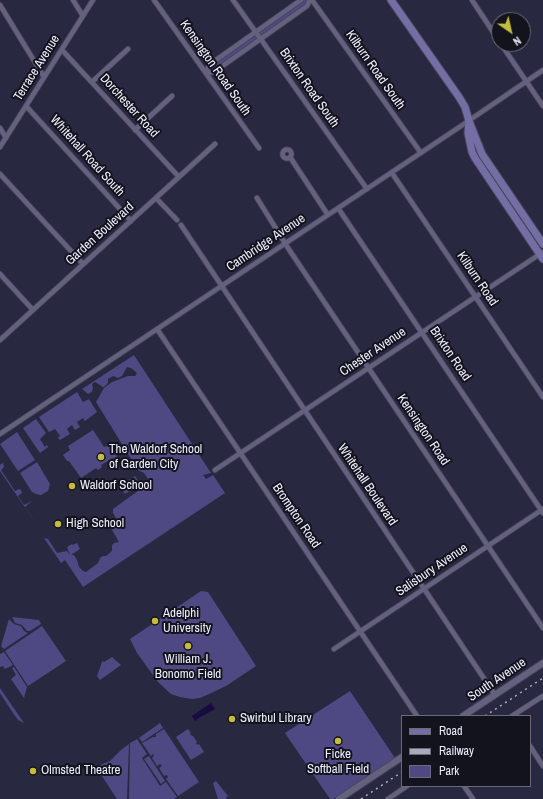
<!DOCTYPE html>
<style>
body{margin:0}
#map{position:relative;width:543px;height:799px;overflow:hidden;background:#292841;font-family:"Archivo Narrow",sans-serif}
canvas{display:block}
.legend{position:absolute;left:401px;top:715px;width:130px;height:72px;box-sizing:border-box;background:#13131d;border:1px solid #6a6b77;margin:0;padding:5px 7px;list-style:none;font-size:12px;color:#edeefe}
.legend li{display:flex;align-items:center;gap:8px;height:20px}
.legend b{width:20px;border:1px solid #6a6b77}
.north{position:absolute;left:491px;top:12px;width:40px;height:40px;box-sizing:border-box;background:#13131d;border:1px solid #6a6b77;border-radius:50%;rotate:146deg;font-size:11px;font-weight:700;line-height:16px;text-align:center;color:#edeefe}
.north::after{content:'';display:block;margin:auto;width:14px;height:18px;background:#c4bc3d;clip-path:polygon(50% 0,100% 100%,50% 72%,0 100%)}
</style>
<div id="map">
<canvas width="543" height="799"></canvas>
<ul class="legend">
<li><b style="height:5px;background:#736fa4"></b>Road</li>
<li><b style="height:5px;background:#aaaabd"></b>Railway</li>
<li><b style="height:11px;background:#4e4983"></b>Park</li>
</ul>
<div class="north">N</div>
</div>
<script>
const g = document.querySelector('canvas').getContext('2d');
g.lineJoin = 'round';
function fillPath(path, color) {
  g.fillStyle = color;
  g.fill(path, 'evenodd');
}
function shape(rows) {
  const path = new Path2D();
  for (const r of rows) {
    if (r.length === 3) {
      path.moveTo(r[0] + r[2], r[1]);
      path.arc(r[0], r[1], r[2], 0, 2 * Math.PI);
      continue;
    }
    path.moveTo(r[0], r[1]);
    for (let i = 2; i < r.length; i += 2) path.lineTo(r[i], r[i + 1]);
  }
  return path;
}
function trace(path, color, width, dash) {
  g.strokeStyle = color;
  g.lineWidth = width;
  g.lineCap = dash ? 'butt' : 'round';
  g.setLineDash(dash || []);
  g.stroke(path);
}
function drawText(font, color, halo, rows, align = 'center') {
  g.font = font + ' "Archivo Narrow",sans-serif';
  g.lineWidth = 4;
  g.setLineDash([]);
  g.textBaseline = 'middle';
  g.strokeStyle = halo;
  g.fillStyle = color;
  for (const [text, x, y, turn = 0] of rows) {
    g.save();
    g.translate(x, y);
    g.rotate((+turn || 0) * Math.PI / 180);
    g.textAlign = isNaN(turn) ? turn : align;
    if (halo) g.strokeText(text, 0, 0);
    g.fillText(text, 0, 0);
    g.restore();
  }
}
const green = shape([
 [301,0,310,0,307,6,214,72,206,73,209,65],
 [134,355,211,473,203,475,206,479,213,475,225,493,83,587,65,560,61,563,44,538,48,539,57,553,67,551,70,555,67,547,72,544,73,545,77,543,80,549,71,555,74,555,77,560,79,567,83,571,86,572,98,563,100,558,103,556,106,556,112,551,112,545,114,543,119,542,112,530,119,523,113,513,113,509,149,483,148,479,144,473,138,470,96,402,104,388,112,382,128,376,135,376,137,373,131,368,127,367,122,376,118,378,113,376,108,379,108,383,104,387,103,387,95,382,93,383,92,385,93,387,92,392,88,394,82,389],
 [77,392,83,402,89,399,97,412,85,421,83,418,77,422,80,427,75,430,72,425,67,429,70,434,60,440,58,438,60,436,55,429,49,432,39,417],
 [36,419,46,433,40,439,45,447,47,445,48,447,40,453,23,428],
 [93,430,104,447,107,446,111,447,118,458,114,460,113,458,101,465,102,467,98,470,96,468,81,478,69,461,67,461,63,455,70,450,68,446],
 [17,432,35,460,18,471,0,444],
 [37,462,50,484,48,491,41,495,36,494,32,492,20,473],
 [3,463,4,467,1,470,15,491,19,489,21,490,22,493,18,496,24,505,32,501,25,507,44,535,0,471,0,465],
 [135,476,140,484,125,494,120,486],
 [201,591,208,592,256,666,226,686,209,694,200,698,192,699,180,697,171,694,158,682,137,653,130,639],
 [12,617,39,620,41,624,30,631,27,631,22,625,15,623],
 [9,619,14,624,21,626,24,631,28,633,4,649,1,646],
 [42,626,66,661,28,686,5,651],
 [4,652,13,665,5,669,3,666,0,667,0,654],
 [112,657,121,665,100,680,97,676,102,662,102,661,104,662],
 [14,667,27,687,24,698,11,679,16,675,12,668],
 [0,688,24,723,18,720,13,713,0,693],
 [350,691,395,758,333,799,330,799,285,733],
 [160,723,163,728,142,742,139,738],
 [164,729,199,782,178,796,166,779,168,777,167,775,164,776,159,768,162,766,160,764,157,766,152,758,154,756,153,754,151,756,142,743,153,737,156,737,156,734],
 [188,729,191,733,190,734,192,736,193,736,197,742,196,743,197,745,199,744,204,752,191,760,176,737],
 [137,739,147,754,142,758,160,786,166,782,177,797,174,799,129,799,130,743],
 [129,744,127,799,117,799,96,767,110,761,121,750],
 [149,756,165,781,161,784,144,759],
 [216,781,228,796,226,797,227,799,218,799,213,783]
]);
const water = shape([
 [211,703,215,709,197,719,197,720,195,721,192,716]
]);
const minor = shape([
 [73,0,83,16],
 [154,0,259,148],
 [233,0,367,189],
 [312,0,421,153],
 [472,0,499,41],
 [0,5,44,77],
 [501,44,543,106],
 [62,50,179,177],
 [206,73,214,72,307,6,310,0],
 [206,73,209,65,301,0],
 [92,82,128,49],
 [26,106,131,221],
 [0,128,6,138],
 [135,130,172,96],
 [0,147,93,0],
 [287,154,4.5],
 [290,157,328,215],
 [392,173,543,397],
 [0,174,83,264],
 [156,198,177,220],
 [257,198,288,248,543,628],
 [338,208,543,513],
 [181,225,495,695],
 [0,274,33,310],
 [157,329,417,716],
 [0,340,215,144],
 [0,434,458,128,543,70],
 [215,470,543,252],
 [334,649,543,509],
 [512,716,543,696],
 [530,746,543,766],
 [464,786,473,799],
 [388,799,407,786]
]);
const tertiary = shape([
 [463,716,543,663],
 [339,799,402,757]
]);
const secondary = shape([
 [391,0,459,97,465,107,469,121,482,154,543,244],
 [469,121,468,133,472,152,475,158,543,259]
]);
const rail = shape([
 [485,716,543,678],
 [361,799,402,772]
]);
const markers = [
 [101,457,4,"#c4bc3d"],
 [72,486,4,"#c4bc3d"],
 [58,524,4,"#c4bc3d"],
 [155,621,4,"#c4bc3d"],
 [188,646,4,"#c4bc3d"],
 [232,719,4,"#c4bc3d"],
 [338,741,4,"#c4bc3d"],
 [33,771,4,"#c4bc3d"]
];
const streetNames = [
 ["Terrace Avenue",37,68,-58],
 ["Kensington Road South",215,68,55],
 ["Kilburn Road South",375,70,55],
 ["Brixton Road South",309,88,55],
 ["Dorchester Road",129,106,48],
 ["Whitehall Road South",87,156,48],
 ["Garden Boulevard",100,234,-42],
 ["Cambridge Avenue",266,243,-34],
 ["Kilburn Road",477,279,56],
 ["Chester Avenue",373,352,-34],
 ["Brixton Road",450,354,56],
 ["Kensington Road",423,430,56],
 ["Whitehall Boulevard",367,485,56],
 ["Brompton Road",296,516,56],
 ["Salisbury Avenue",432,570,-34],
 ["South Avenue",497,680,-34]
];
const poiNames = [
 ["The Waldorf School",109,450],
 ["of Garden City",109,465],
 ["Waldorf School",80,486],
 ["High School",66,524],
 ["Adelphi",163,614],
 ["University",163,629],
 ["William J.",188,660,"center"],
 ["Bonomo Field",188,675,"center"],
 ["Swirbul Library",240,719],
 ["Ficke",338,755,"center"],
 ["Softball Field",338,770,"center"],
 ["Olmsted Theatre",41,771]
];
fillPath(green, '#4e4983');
fillPath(water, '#180b41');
trace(minor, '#47455b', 6);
trace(tertiary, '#47455b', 8);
trace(secondary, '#47455b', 9);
trace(minor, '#63627e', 4.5);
trace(tertiary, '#63627e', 6);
trace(secondary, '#736fa4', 7);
trace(rail, '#aaaabd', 1.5, [2, 4]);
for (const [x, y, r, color] of markers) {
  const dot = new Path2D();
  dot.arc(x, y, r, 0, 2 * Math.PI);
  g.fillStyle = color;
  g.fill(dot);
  trace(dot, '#13131d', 1.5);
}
drawText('13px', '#edeefe', '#13131d', streetNames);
drawText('13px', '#edeefe', '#13131d', poiNames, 'left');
</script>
